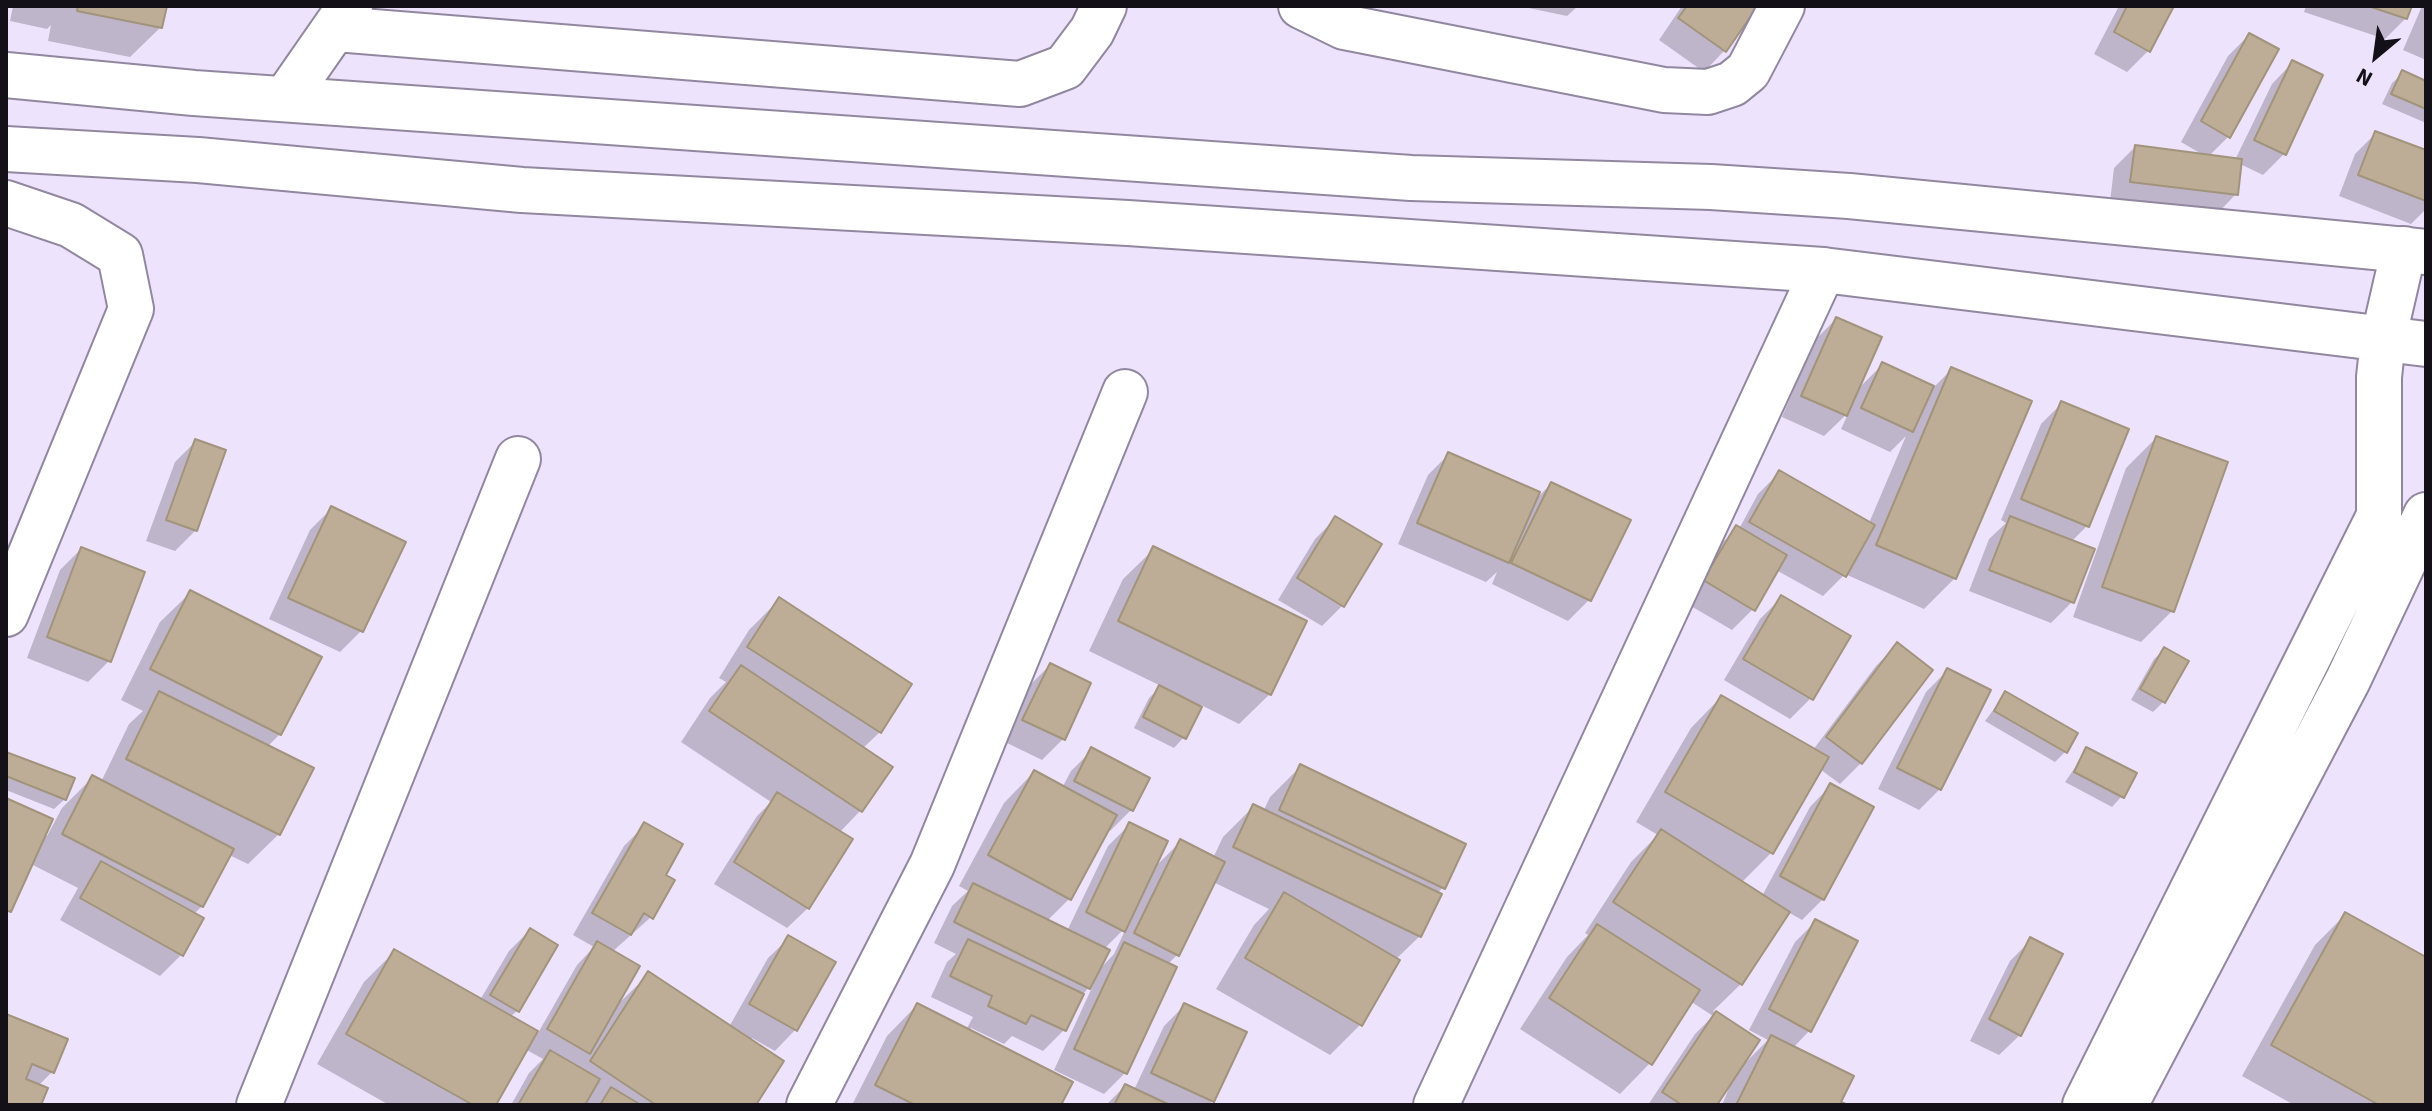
<!DOCTYPE html>
<style>
body{margin:0}
#map{position:relative;width:2432px;height:1111px;overflow:hidden;background:#eee3fd;font-family:"Source Sans 3",sans-serif}
canvas{display:block}
.frame{position:absolute;inset:0;border:8px solid #131018;pointer-events:none}
.north{position:absolute;left:2336px;top:16px;width:80px;height:80px;-webkit-text-stroke:6px #eee3fd;paint-order:stroke;rotate:209deg;font-size:22px;font-weight:700;line-height:32px;text-align:center;color:#131018}
.north::after{content:'';display:block;margin:auto;width:28px;height:36px;background:#131018;clip-path:polygon(50% 0,100% 100%,50% 72%,0 100%)}
</style>
<div id="map">
<canvas width="2432" height="1111"></canvas>
<div class="frame"></div>
<div class="north">N</div>
</div>
<script>
const g = document.querySelector('canvas').getContext('2d');
g.lineJoin = 'round';
function fillPath(path, color) {
  g.fillStyle = color;
  g.fill(path, 'evenodd');
}
function shape(rows) {
  const path = new Path2D();
  for (const r of rows) {
    path.moveTo(r[0], r[1]);
    for (let i = 2; i < r.length; i += 2) path.lineTo(r[i], r[i + 1]);
  }
  return path;
}
function trace(path, color, width, dash) {
  g.strokeStyle = color;
  g.lineWidth = width;
  g.lineCap = dash ? 'butt' : 'round';
  g.setLineDash(dash || []);
  g.stroke(path);
}
const shadow = shape([
 [13,6,164,6,161,27,130,57,48,41,51,25,47,29,10,21],
 [1519,6,1578,6,1567,16],
 [1682,6,1756,6,1724,51,1704,72,1659,40],
 [2119,6,2172,6,2148,51,2127,72,2094,54],
 [2306,6,2409,6,2406,18,2385,39,2304,12],
 [2422,6,2426,6,2426,60,2403,50],
 [2249,35,2229,136,2208,157,2235,160,2272,84,2292,63,2284,154,2263,175,2240,164,2236,194,2215,216,2110,202,2114,168,2135,147,2205,156,2181,142,2228,56],
 [2403,73,2426,83,2426,123,2382,104,2392,83],
 [2376,133,2426,153,2426,209,2411,224,2339,196,2355,154],
 [1836,319,1856,391,1882,365,1933,388,1952,369,1955,578,1924,609,1845,574,1823,596,1776,570,1753,609,1732,630,1684,602,1715,548,1739,529,1758,494,1779,473,1869,523,1906,436,1890,452,1841,429,1849,412,1824,436,1782,417,1815,340],
 [2062,403,2087,526,2071,542,2072,602,2051,623,1969,591,1989,539,2006,523,2001,520,2041,424],
 [2156,438,2172,611,2141,642,2073,617,2126,468],
 [196,441,196,530,175,551,146,541,175,462],
 [1449,454,1534,501,1551,484,1628,521,1589,600,1568,621,1492,584,1497,572,1486,582,1398,544,1428,475],
 [331,509,403,542,361,631,340,652,269,619,310,530],
 [1336,518,1343,605,1322,626,1278,600,1315,539],
 [81,549,109,661,88,682,27,658,60,570],
 [1154,549,1270,694,1239,724,1201,705,1184,737,1174,748,1134,728,1149,698,1161,686,1089,651,1123,579],
 [191,592,280,734,267,747,279,834,248,864,229,855,202,906,193,915,181,955,160,976,60,920,78,888,31,864,6,915,6,800,47,836,62,808,92,778,101,782,129,724,143,711,121,700,160,622],
 [1781,598,1811,698,1790,719,1724,680,1760,619],
 [779,600,880,732,862,749,890,767,860,811,839,833,808,908,787,928,714,884,757,816,771,802,681,742,710,698,726,682,719,678,749,630],
 [1897,645,1861,763,1840,784,1820,769,1771,853,1741,883,1762,896,1810,807,1830,786,1823,899,1802,920,1788,912,1741,984,1713,1011,1758,1041,1744,1064,1768,1040,1749,1030,1795,942,1816,921,1810,1030,1793,1048,1843,1105,1722,1105,1734,1076,1714,1105,1648,1105,1695,1034,1713,1016,1690,1001,1650,1063,1620,1094,1520,1029,1567,957,1588,935,1585,933,1631,862,1658,835,1636,822,1691,728,1721,697,1813,750,1876,666],
 [2165,649,2163,702,2153,712,2131,700,2154,659],
 [1050,665,1063,739,1042,760,1003,741,1029,686],
 [1947,671,1940,789,1919,810,1878,789,1926,692],
 [2006,693,2065,752,2055,762,1985,721],
 [1092,750,1147,779,1131,810,1110,831,1107,830,1070,898,1047,921,1067,931,1108,846,1129,825,1153,869,1180,842,1213,858,1223,837,1253,807,1263,812,1270,797,1301,766,1443,887,1437,894,1420,936,1396,959,1360,1025,1330,1055,1216,989,1254,925,1269,909,1213,882,1177,955,1167,965,1125,1073,1104,1094,1054,1070,1095,981,1082,995,1064,1030,1043,1051,1012,1036,1004,1044,971,1028,969,1032,1059,1105,852,1105,887,1036,917,1005,966,1030,973,1017,931,997,947,962,956,954,934,943,952,906,968,891,959,886,1004,803,1034,772,1062,788,1071,771],
 [1127,926,1114,954,1098,971,1104,949],
 [2087,750,2122,796,2112,807,2065,782],
 [6,754,65,799,54,809,6,790],
 [645,825,663,875,651,917,612,952,617,1005,649,974,729,1027,768,958,789,938,795,1030,775,1051,752,1038,750,1041,753,1105,511,1105,529,1073,543,1059,525,1049,494,1105,389,1105,317,1064,364,982,394,952,480,1000,509,951,530,930,517,1011,510,1017,538,1033,577,965,594,947,573,935,624,846],
 [2345,915,2426,959,2426,1105,2294,1105,2242,1076,2315,945],
 [2031,940,2020,1035,1999,1055,1970,1041,2010,961],
 [1185,1005,1244,1033,1212,1101,1209,1105,1106,1105,1125,1086,1134,1090,1164,1026],
 [6,1017,52,1072,38,1086,38,1105,6,1105]
]);
const building = shape([
 [78,6,167,6,162,28,77,11,78,6],
 [1687,6,1758,6,1726,52,1678,18,1687,6],
 [2127,6,2174,6,2150,52,2114,32,2127,6],
 [2368,6,2412,6,2407,19,2368,6],
 [2249,33,2279,49,2230,138,2201,121,2249,33],
 [2292,60,2323,75,2286,155,2254,140,2292,60],
 [2402,70,2426,81,2426,109,2391,94,2402,70],
 [2375,131,2426,150,2426,201,2358,175,2375,131],
 [2135,145,2242,159,2238,195,2130,182,2135,145],
 [1836,317,1882,337,1847,416,1801,396,1836,317],
 [1882,362,1934,386,1913,432,1861,408,1882,362],
 [1951,367,2032,401,1956,579,1876,545,1951,367],
 [2061,401,2129,429,2089,527,2021,499,2061,401],
 [2156,436,2228,462,2174,612,2102,587,2156,436],
 [195,439,226,450,197,531,166,520,195,439],
 [1448,452,1540,492,1509,563,1417,523,1448,452],
 [1779,470,1875,525,1846,577,1749,522,1779,470],
 [1551,482,1631,520,1591,601,1511,563,1551,482],
 [331,506,406,542,363,632,288,598,331,506],
 [1335,516,1382,544,1344,607,1297,578,1335,516],
 [2010,516,2095,549,2074,603,1989,570,2010,516],
 [1736,525,1787,555,1755,611,1703,580,1736,525],
 [1153,546,1307,621,1271,695,1118,621,1153,546],
 [81,547,145,572,111,662,47,637,81,547],
 [190,590,322,657,281,735,150,669,190,590],
 [1781,595,1851,636,1813,700,1743,659,1781,595],
 [779,597,912,684,881,733,747,647,779,597],
 [1897,642,1933,670,1862,764,1826,737,1897,642],
 [2164,647,2189,661,2165,703,2140,689,2164,647],
 [1050,663,1091,683,1065,740,1022,720,1050,663],
 [741,665,893,767,862,812,709,711,741,665],
 [1947,668,1991,690,1941,790,1897,768,1947,668],
 [1159,685,1202,707,1186,739,1143,717,1159,685],
 [159,691,314,768,280,835,126,759,159,691],
 [2005,691,2078,733,2067,753,1994,711,2005,691],
 [1721,695,1829,757,1773,854,1665,792,1721,695],
 [1091,747,1150,778,1133,811,1074,781,1091,747],
 [2086,747,2137,773,2124,798,2074,772,2086,747],
 [6,752,75,778,66,800,6,776,6,752],
 [1300,764,1466,844,1445,889,1279,810,1300,764],
 [1034,770,1117,815,1071,900,988,855,1034,770],
 [92,775,234,849,203,907,62,834,92,775],
 [1830,783,1874,807,1824,900,1780,876,1830,783],
 [777,792,853,839,809,909,734,862,777,792],
 [6,798,53,819,11,912,6,910,6,798],
 [1253,804,1442,894,1421,937,1233,847,1253,804],
 [644,822,683,844,666,875,675,880,653,919,644,913,631,935,592,913,644,822],
 [1129,822,1168,841,1125,932,1086,912,1129,822],
 [1661,829,1790,912,1742,985,1613,902,1661,829],
 [1180,839,1225,862,1179,956,1134,933,1180,839],
 [101,861,204,918,183,956,80,898,101,861],
 [973,883,1110,950,1090,989,954,922,973,883],
 [1284,892,1400,960,1362,1026,1245,958,1284,892],
 [2345,912,2426,957,2426,1105,2379,1105,2271,1045,2345,912],
 [1815,919,1858,941,1811,1032,1769,1009,1815,919],
 [1597,924,1700,990,1652,1065,1549,998,1597,924],
 [530,928,558,945,519,1012,490,995,530,928],
 [788,935,836,962,797,1031,749,1004,788,935],
 [2030,937,2063,954,2021,1036,1989,1019,2030,937],
 [968,939,1084,994,1066,1031,1031,1015,1026,1024,988,1006,992,996,950,976,968,939],
 [597,941,640,966,590,1054,547,1029,597,941],
 [1124,942,1177,967,1127,1074,1074,1049,1124,942],
 [394,949,538,1031,496,1105,473,1105,346,1034,394,949],
 [648,971,784,1061,756,1105,656,1105,590,1061,648,971],
 [917,1003,1073,1082,1061,1105,915,1105,875,1085,917,1003],
 [1184,1003,1247,1032,1214,1102,1151,1073,1184,1003],
 [1716,1011,1760,1040,1717,1105,1682,1105,1662,1092,1716,1011],
 [6,1014,68,1039,54,1073,32,1064,26,1079,48,1088,41,1105,6,1105,6,1014],
 [1771,1035,1854,1076,1841,1102,1848,1105,1736,1105,1771,1035],
 [550,1050,600,1079,585,1105,518,1105,550,1050],
 [1125,1084,1170,1105,1114,1105,1125,1084],
 [611,1087,641,1105,600,1105,611,1087]
]);
const minor = shape([
 [1301,6,1344,27,1664,90,1708,92,1732,84,1748,71,1782,6],
 [336,29,1020,84,1065,67,1092,31,1104,6],
 [286,98,350,6],
 [6,203,71,225,120,255,131,309,6,614],
 [259,1105,518,459],
 [809,1105,932,865,1125,392],
 [1436,1105,1823,270],
 [2085,1105,2379,516,2379,377,2383,340,2404,249],
 [2125,1105,2348,680,2426,515]
]);
const major = shape([
 [6,75,194,93,1411,178,1711,187,1849,196,2426,252],
 [6,149,198,160,522,190,1128,223,1823,270,2426,344]
]);
fillPath(shadow, '#0003');
fillPath(building, '#bdad96');
trace(building, '#a2937c', 2);
trace(minor, '#91879f', 48);
trace(major, '#91879f', 48);
trace(minor, '#fff', 44);
trace(major, '#fff', 44);
</script>
